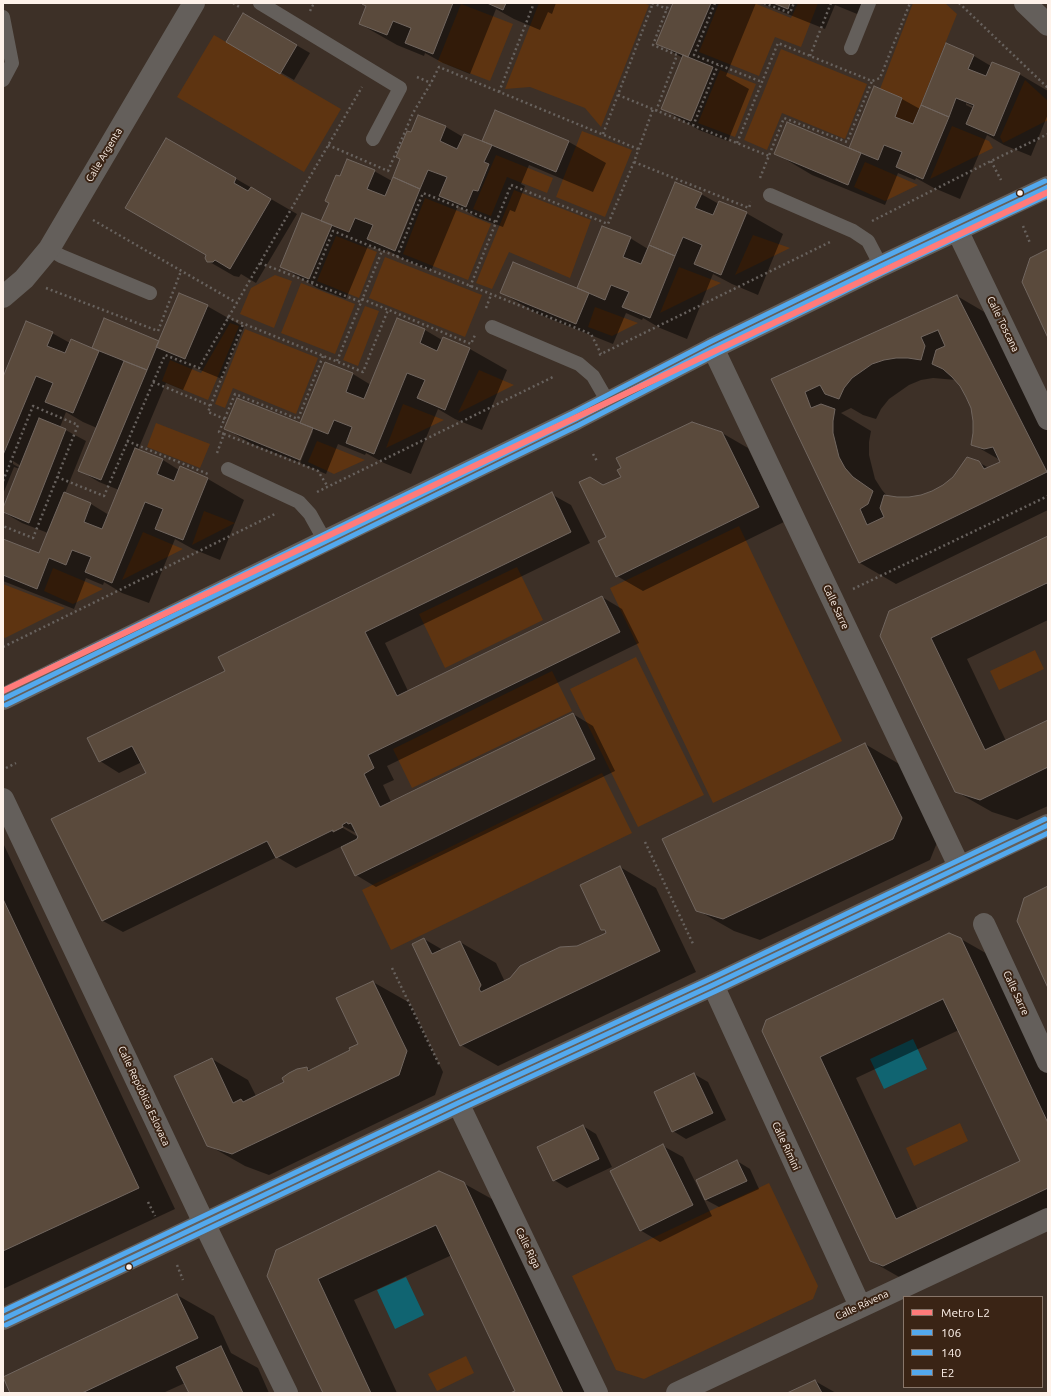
<!DOCTYPE html>
<meta charset="utf-8">
<style>
body{margin:0}
#map{position:relative;width:1051px;height:1396px;overflow:hidden;background:#3d3027;font-family:Ubuntu,sans-serif}
canvas{display:block}
.frame{position:absolute;inset:0;border:4px solid #fef2ea;pointer-events:none}
.legend{position:absolute;left:903px;top:1296px;width:140px;height:92px;box-sizing:border-box;background:#3a2415;border:1px solid #88766a;margin:0;padding:5px 7px;list-style:none;font-size:12px;color:#fef2ea}
.legend li{display:flex;align-items:center;gap:8px;height:20px}
.legend b{width:20px;border:1px solid #88766a}
</style>
<div id="map">
<canvas width="1051" height="1396"></canvas>
<div class="frame"></div>
<ul class="legend">
<li><b style="height:5px;background:#ff7b7a"></b>Metro L2</li>
<li><b style="height:5px;background:#53a9ee"></b>106</li>
<li><b style="height:5px;background:#53a9ee"></b>140</li>
<li><b style="height:5px;background:#53a9ee"></b>E2</li>
</ul>
</div>
<script>
const g = document.querySelector('canvas').getContext('2d');
g.lineJoin = 'round';
function fillPath(path, color) {
  g.fillStyle = color;
  g.fill(path, 'evenodd');
}
function shape(rows) {
  const path = new Path2D();
  for (const r of rows) {
    path.moveTo(r[0], r[1]);
    for (let i = 2; i < r.length; i += 2) path.lineTo(r[i], r[i + 1]);
  }
  return path;
}
function trace(path, color, width, dash) {
  g.strokeStyle = color;
  g.lineWidth = width;
  g.lineCap = dash ? 'butt' : 'round';
  g.setLineDash(dash || []);
  g.stroke(path);
}
function drawText(font, color, halo, rows, align = 'center') {
  g.font = font + ' Ubuntu,sans-serif';
  g.lineWidth = 4;
  g.setLineDash([]);
  g.textBaseline = 'middle';
  g.strokeStyle = halo;
  g.fillStyle = color;
  for (const [text, x, y, turn = 0] of rows) {
    g.save();
    g.translate(x, y);
    g.rotate((+turn || 0) * Math.PI / 180);
    g.textAlign = isNaN(turn) ? turn : align;
    if (halo) g.strokeText(text, 0, 0);
    g.fillText(text, 0, 0);
    g.restore();
  }
}
const green = shape([
 [539,3,643,3,649,5,601,127,585,108,530,87,505,89],
 [719,3,754,3,791,18,798,3,818,3,801,47,775,37,759,76,699,52],
 [913,3,945,3,957,14,913,124,895,117,902,98,880,89],
 [461,4,513,24,490,81,438,61],
 [214,35,341,109,304,172,177,97],
 [781,49,867,84,845,139,782,113,767,150,744,140],
 [720,70,756,84,735,137,698,123],
 [1025,80,1048,101,1048,120,1003,143,1000,137],
 [952,126,989,141,993,148,930,179],
 [582,131,632,150,605,217,556,197],
 [496,155,553,178,547,193,507,177,491,216,473,209],
 [865,162,918,185,885,201,854,187],
 [514,190,591,220,570,278,509,252,492,289,476,283],
 [425,198,491,224,468,280,403,254],
 [753,235,790,248,735,275],
 [336,236,377,252,359,298,317,281],
 [385,257,482,295,465,337,369,298],
 [679,267,721,283,660,313],
 [275,275,292,281,274,328,240,314,251,288],
 [301,283,355,304,335,354,281,333],
 [365,306,379,311,358,366,343,360],
 [595,307,638,323,612,336,588,327],
 [230,323,239,326,208,400,162,381,170,360,201,373],
 [245,329,318,358,296,414,233,388,225,408,215,404],
 [479,370,514,385,458,413],
 [403,404,444,420,386,448],
 [156,423,210,444,200,468,147,447],
 [317,441,365,460,334,474,308,462],
 [204,511,235,523,192,545],
 [739,526,842,741,713,803,610,588],
 [143,532,183,549,122,580],
 [517,567,543,620,445,668,419,614],
 [53,568,103,589,73,604,44,591],
 [3,584,65,608,5,638,3,637],
 [1035,650,1044,669,999,690,990,671],
 [636,657,704,795,638,827,570,689],
 [552,671,572,711,412,788,393,749],
 [602,773,632,833,391,950,362,890],
 [960,1123,968,1141,914,1166,906,1148],
 [769,1183,818,1286,813,1299,644,1379,616,1370,572,1276],
 [466,1356,474,1373,437,1391,428,1374]
]);
const water = shape([
 [913,1039,927,1069,884,1089,870,1059],
 [406,1277,424,1315,395,1329,377,1290]
]);
const shadow = shape([
 [364,3,556,3,552,14,548,12,540,30,514,19,496,9,470,74,443,63,425,53,424,56,397,45,360,24,368,6],
 [674,3,756,3,726,76,749,89,728,141,699,130,663,109,683,58,658,44],
 [760,3,872,3,867,18,835,5,825,29],
 [244,15,310,53,294,80,228,42],
 [974,56,991,66,1019,74,1048,91,1048,114,1031,156,1004,145,987,135,960,199,934,188,916,178,915,180,898,173,885,205,812,175,775,153,849,150,875,88,902,99,920,109],
 [966,103,974,107,974,109,966,105],
 [496,112,569,142,606,163,593,192,529,165,521,184,525,186,515,212,510,210,503,227,476,217,458,206,431,271,405,260,387,250,386,252,368,246,346,299,317,288,281,266,322,223,341,178,374,171,392,181,419,116,446,127,463,137,483,143],
 [410,212,412,212,398,245,396,245],
 [167,139,297,214,256,283,241,274,239,277,234,276,208,261,208,255],
 [701,194,719,204,746,213,783,234,758,295,732,284,713,274,687,339,660,328,643,318,642,320,626,313,613,344,538,314,502,293,577,289,603,227,630,238,648,249],
 [957,296,993,317,1048,424,1048,510,896,584,860,563,773,379],
 [933,378,956,380,961,386,972,408,974,433,972,444,1000,460,1001,463,989,468,978,462,933,492,921,496,896,498,888,497,882,490,875,479,869,455,869,442,871,431,841,413,851,408,863,415,876,419,881,409,889,399,909,385,921,380],
 [207,306,244,327,222,379,193,367,183,390,166,383,138,450,163,460,179,470,208,479,244,500,220,560,193,549,175,539,149,603,122,593,104,582,103,585,86,578,74,609,3,581,3,540,40,555,48,533,22,523,3,512,20,469,14,467,3,494,3,379,52,333,70,343,93,349,105,320,159,342],
 [66,412,83,422,97,428,79,470,99,482,119,490,109,515,91,504,65,493,86,441,60,427],
 [13,461,21,466,20,468,13,464],
 [398,319,425,330,442,340,443,338,470,349,507,370,482,430,455,419,438,409,411,474,384,463,366,453,365,455,338,444,326,474,300,463,313,431,311,431,298,462,252,444,226,429,306,427,326,363,353,374,371,385],
 [722,433,748,448,784,522,643,591,617,576,608,538,604,486],
 [551,494,571,505,590,543,385,643,408,691,602,597,622,609,639,643,387,766,394,780,383,785,391,802,573,714,593,726,615,771,376,887,356,875,342,846,296,868,277,857,123,932,103,921,147,773,142,762,119,773,100,761,226,672],
 [339,824,358,834,358,837,338,825],
 [1048,537,1048,620,967,659,1006,741,1048,721,1048,806,1017,820,992,812,955,791,881,636],
 [865,744,901,765,938,840,930,860,760,940,734,931,697,910],
 [3,843,175,1209,3,1289],
 [620,867,656,888,696,972,498,1066,461,1045,424,939,443,950,460,942,496,963,505,982,608,933,602,929],
 [961,939,998,960,1048,1067,1048,1226,908,1282,871,1261,763,1031],
 [959,1030,1021,1162,918,1210,856,1078],
 [373,982,410,1003,443,1072,435,1095,269,1175,245,1166,208,1145,212,1059,248,1080,256,1096,285,1082,306,1068,311,1070,351,1051,359,1044],
 [694,1074,708,1082,726,1120,686,1139,673,1131],
 [583,1126,596,1134,612,1167,567,1188,554,1180],
 [663,1146,683,1157,712,1216,660,1242,640,1230],
 [737,1161,750,1169,759,1189,719,1207,706,1200,697,1180],
 [463,1183,501,1204,589,1393,512,1393,516,1391,452,1255,354,1300,397,1393,324,1393,268,1276],
 [177,1295,214,1316,231,1353,258,1368,269,1393,190,1393,185,1383,163,1393,11,1393],
 [815,1381,836,1393,789,1393]
]);
const building = shape([
 [363,3,453,3,433,54,405,43,411,28,393,21,387,35,359,24,366,6,362,4,363,3],
 [487,3,506,3,503,10,487,3],
 [673,3,711,3,688,57,656,44,673,3],
 [773,3,790,3,788,9,773,3],
 [243,13,297,45,280,74,226,42,243,13],
 [946,43,974,55,968,69,986,76,992,62,1020,73,994,136,966,124,974,105,956,98,949,117,921,105,946,43],
 [683,55,713,67,691,121,661,109,683,55],
 [874,86,902,98,895,117,913,124,921,105,949,117,923,179,896,167,902,152,884,145,878,160,849,148,874,86],
 [495,110,569,141,556,172,482,141,495,110],
 [418,115,446,126,440,141,457,149,464,134,492,145,484,162,489,164,478,191,473,190,466,207,439,196,447,177,428,170,420,189,393,177,400,159,396,157,407,131,411,132,418,115],
 [787,122,861,153,848,185,774,154,787,122],
 [166,138,236,178,234,183,248,191,251,187,271,199,230,269,215,260,213,262,207,262,205,258,206,255,125,208,166,138],
 [347,159,375,170,367,189,385,196,393,177,420,189,395,251,367,239,373,225,355,218,349,232,321,221,329,203,325,201,336,175,340,176,347,159],
 [675,182,702,193,695,208,713,215,719,201,747,212,721,275,694,264,702,245,683,237,675,256,649,245,675,182],
 [302,213,332,225,309,279,280,267,302,213],
 [602,226,631,237,623,257,641,264,649,245,675,256,650,318,622,307,629,292,611,285,605,300,577,288,602,226],
 [1048,249,1048,338,1022,282,1030,258,1048,249],
 [513,262,589,293,576,324,500,293,513,262],
 [179,293,208,305,185,359,156,347,179,293],
 [957,295,1047,472,859,563,771,379,957,295],
 [938,330,945,346,936,350,932,364,943,369,952,377,960,386,966,397,971,408,973,421,973,433,971,445,984,449,993,447,1000,462,984,469,979,461,967,457,953,477,943,485,932,491,921,495,909,497,897,497,884,495,880,508,884,517,867,525,860,509,868,504,873,491,853,477,845,468,839,457,833,433,833,421,835,409,821,404,811,408,805,392,820,385,825,394,839,399,844,388,852,378,872,364,884,360,896,358,908,358,921,360,925,346,921,337,938,330],
 [104,318,159,341,147,370,92,348,104,318],
 [397,318,425,329,420,343,437,351,443,337,470,348,445,410,417,398,425,380,407,373,374,454,346,443,352,427,334,420,328,434,300,423,325,362,353,373,346,392,364,399,397,318],
 [26,321,53,332,47,346,65,353,71,339,99,351,73,413,45,402,53,383,36,376,3,455,3,377,26,321],
 [124,361,147,370,101,480,78,471,124,361],
 [237,398,313,428,300,460,224,429,237,398],
 [39,418,66,429,29,523,3,512,3,508,39,418],
 [692,422,722,432,759,507,616,577,598,541,606,537,579,482,590,477,603,485,621,477,617,470,621,468,616,458,692,422],
 [135,448,163,459,157,474,174,481,180,466,208,478,183,540,155,529,163,509,145,502,112,583,85,572,91,557,72,550,66,565,49,558,37,589,3,575,3,539,39,553,64,492,91,503,84,522,102,529,135,448],
 [552,492,571,532,365,632,397,696,602,596,620,632,368,755,374,768,364,774,380,807,573,713,595,759,355,876,341,847,357,839,357,838,358,837,351,823,348,824,347,822,342,825,343,827,333,832,333,830,276,858,267,841,102,921,51,819,146,773,132,746,99,762,87,738,225,671,218,657,552,492],
 [1048,536,1048,585,1047,583,931,638,985,750,1048,720,1048,767,980,800,955,792,880,636,889,611,1048,536],
 [865,743,902,818,893,839,723,919,696,911,662,839,865,743],
 [620,866,660,951,460,1046,412,944,424,938,432,954,460,941,481,985,479,989,481,992,510,978,520,966,560,947,577,946,606,933,605,930,601,930,580,885,620,866],
 [1048,886,1048,988,1017,921,1024,898,1048,886],
 [3,899,139,1188,3,1251,3,899],
 [949,933,961,938,1048,1123,1048,1188,883,1266,870,1261,762,1031,766,1020,949,933],
 [943,999,1020,1161,896,1219,820,1057,943,999],
 [373,981,407,1051,399,1075,232,1154,207,1146,174,1076,212,1058,233,1103,241,1099,243,1102,284,1082,282,1078,289,1073,297,1069,307,1067,308,1071,350,1050,349,1048,358,1044,336,998,373,981],
 [694,1073,713,1113,672,1132,654,1092,694,1073],
 [583,1125,599,1159,553,1181,537,1147,583,1125],
 [663,1144,693,1205,640,1231,610,1171,663,1144],
 [737,1160,747,1181,705,1200,696,1180,737,1160],
 [439,1171,464,1182,563,1393,510,1393,515,1391,436,1225,318,1279,371,1393,323,1393,267,1276,276,1250,439,1171],
 [177,1294,198,1338,82,1393,10,1393,3,1377,177,1294],
 [221,1346,243,1393,189,1393,176,1367,221,1346],
 [815,1380,822,1393,787,1393,815,1380]
]);
const path = shape([
 [233,3,241,8],
 [652,3,667,9],
 [715,3,694,55,762,82],
 [764,3,790,13,794,3],
 [959,3,1048,88],
 [310,11,314,3],
 [810,56,831,3],
 [417,77,431,83],
 [499,92,534,3],
 [618,95,769,156],
 [656,111,677,55,653,45,669,3],
 [693,126,718,65],
 [603,134,653,3],
 [737,143,778,43,872,81,880,78,910,3],
 [328,145,388,171,413,113,431,83,439,67,638,149],
 [991,161,1001,180],
 [634,162,749,208,751,202],
 [760,178,784,118,847,142,872,81],
 [93,220,237,303],
 [872,221,991,161,1048,134],
 [1023,226,1030,243],
 [397,257,423,193,496,222],
 [260,263,361,302],
 [312,283,333,231,591,334,601,354],
 [470,287,511,185,608,224,634,162,653,109],
 [46,288,158,331,181,271],
 [362,299,471,344,475,335],
 [486,308,491,295],
 [227,317,363,372,388,310],
 [599,355,830,242],
 [337,361,382,251],
 [153,382,211,406],
 [225,419,208,412,243,324],
 [224,434,219,432,235,394,298,419,323,356],
 [127,441,208,474,209,472],
 [217,453,224,434,318,471,328,487],
 [593,454,597,461],
 [57,477,104,496,165,355,199,368,362,87],
 [3,481,33,406,78,425,33,538,3,526],
 [317,492,555,376],
 [853,589,1048,496],
 [3,647,277,513],
 [6,768,16,763],
 [645,842,694,946],
 [392,968,440,1066],
 [148,1202,155,1216],
 [177,1265,183,1280]
]);
const service = shape([
 [260,3,400,88,373,139],
 [3,17,12,63,3,80],
 [851,48,869,3],
 [770,195,853,231,868,241,881,266],
 [49,249,61,256,150,293],
 [492,327,579,364,593,376,608,402],
 [228,469,299,502,310,514,325,541]
]);
const minor = shape([
 [1025,3,1048,25],
 [957,230,1048,419],
 [3,297,24,279,49,249,194,3],
 [713,348,959,866],
 [3,799,204,1223,287,1393],
 [984,924,1048,1062],
 [713,985,860,1306],
 [458,1103,597,1393],
 [677,1393,1048,1219]
]);
const tertiary = shape([
 [3,699,325,541,576,419,713,348,881,266,1048,187],
 [3,1319,458,1103,713,985,1048,825]
]);
const bus1 = shape([
 [3,699,576,419,713,348,881,266,1048,187],
 [3,1319,458,1103,713,985,1048,825]
]);
const bus2 = shape([
 [6,705,579,425,716,354,884,272,1048,195],
 [6,1325,461,1109,716,991,1048,833]
]);
const bus3 = shape([
 [3,691,573,413,710,342,878,260,1045,181],
 [3,1311,455,1097,710,979,1045,819]
]);
const metro1 = shape([
 [3,691,1048,192]
]);
const markers = [
 [1020,193,3.5,"#fef2ea"],
 [129,1267,3.5,"#fef2ea"]
];
const streetNames = [
 ["Calle Argenta",104,155,-59],
 ["Calle Toscana",1003,324,64],
 ["Calle Sarre",836,607,65],
 ["Calle Sarre",1016,993,65],
 ["Calle República Eslovaca",144,1096,65],
 ["Calle Rímini",786,1146,65],
 ["Calle Riga",528,1248,64],
 ["Calle Rávena",862,1305,-25]
];
fillPath(green, '#5e3411');
fillPath(water, '#106471');
fillPath(shadow, '#0007');
fillPath(building, '#5a4a3c');
trace(building, '#71665f', 1);
trace(path, '#68625e', 2.5, [2, 3]);
trace(service, '#645f5b', 14);
trace(minor, '#645f5b', 22);
trace(tertiary, '#645f5b', 22);
trace(bus1, '#53a9ee', 5);
trace(bus2, '#53a9ee', 5);
trace(bus3, '#53a9ee', 5);
trace(metro1, '#ff7b7a', 6);
for (const [x, y, r, color] of markers) {
  const dot = new Path2D();
  dot.arc(x, y, r, 0, 2 * Math.PI);
  g.fillStyle = color;
  g.fill(dot);
  trace(dot, '#3a2415', 1.5);
}
drawText('10px', '#fef2ea', '#3a2415', streetNames);
</script>
